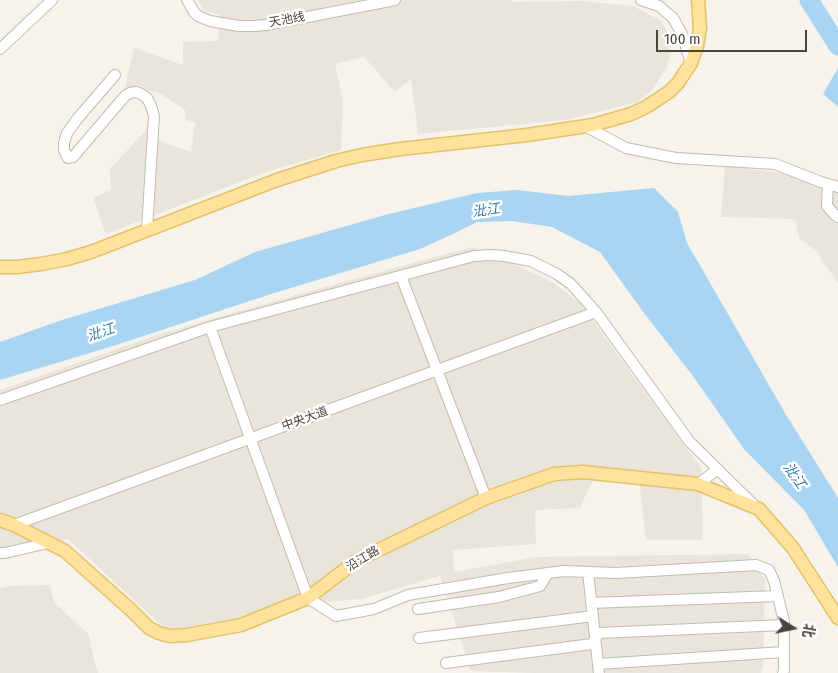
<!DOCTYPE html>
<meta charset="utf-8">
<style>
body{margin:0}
#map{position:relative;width:838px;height:673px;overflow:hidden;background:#f6f3ec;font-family:"Fira Sans Condensed","Noto Sans SC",sans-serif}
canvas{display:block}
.north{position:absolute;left:768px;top:603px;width:50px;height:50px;-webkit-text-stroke:4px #fff;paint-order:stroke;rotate:100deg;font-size:14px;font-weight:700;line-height:20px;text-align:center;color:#4b4439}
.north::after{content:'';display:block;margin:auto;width:18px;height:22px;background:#4b4439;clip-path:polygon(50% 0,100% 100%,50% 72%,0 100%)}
.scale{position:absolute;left:656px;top:30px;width:151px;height:22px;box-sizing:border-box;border:2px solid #4b4439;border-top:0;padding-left:6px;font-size:15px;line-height:18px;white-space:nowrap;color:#4b4439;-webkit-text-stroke:4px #fff;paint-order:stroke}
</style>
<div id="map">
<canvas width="838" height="673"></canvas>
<div class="north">北</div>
<div class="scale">100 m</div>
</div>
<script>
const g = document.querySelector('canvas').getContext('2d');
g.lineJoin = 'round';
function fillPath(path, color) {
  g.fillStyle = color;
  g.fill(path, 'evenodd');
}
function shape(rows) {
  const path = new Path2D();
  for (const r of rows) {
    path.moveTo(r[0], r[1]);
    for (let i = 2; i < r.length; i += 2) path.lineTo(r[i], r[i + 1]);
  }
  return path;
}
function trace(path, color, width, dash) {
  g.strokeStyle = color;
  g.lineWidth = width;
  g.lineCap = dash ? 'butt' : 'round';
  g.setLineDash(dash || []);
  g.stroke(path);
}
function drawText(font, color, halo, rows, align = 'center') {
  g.font = font + ' "Fira Sans Condensed","Noto Sans SC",sans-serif';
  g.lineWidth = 5;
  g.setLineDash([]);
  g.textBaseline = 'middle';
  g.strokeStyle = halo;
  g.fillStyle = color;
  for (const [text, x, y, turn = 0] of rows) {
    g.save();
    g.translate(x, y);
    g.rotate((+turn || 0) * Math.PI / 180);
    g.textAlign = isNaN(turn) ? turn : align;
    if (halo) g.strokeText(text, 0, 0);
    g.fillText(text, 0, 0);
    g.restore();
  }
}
const residential = shape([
 [198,0,512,0,512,2,582,1,633,6,660,20,666,29,669,40,670,57,667,67,652,90,638,102,565,120,418,134,411,79,395,92,364,57,335,64,343,101,341,150,263,173,106,234,93,198,111,190,110,169,147,129,162,142,191,152,195,122,186,120,185,110,158,92,125,88,134,48,183,65,183,42,218,41,220,15,204,11],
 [725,166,838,180,838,282,822,261,817,251,799,238,795,219,721,217],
 [472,247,516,265,552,282,580,303,701,468,703,540,646,540,638,472,599,466,580,508,535,510,536,544,453,550,454,572,536,557,748,554,765,580,763,665,761,673,536,673,471,671,440,576,361,599,326,602,298,596,252,616,197,630,181,631,160,624,68,539,0,558,0,390,160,334,314,290],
 [50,585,54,602,89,635,94,660,98,673,0,673,0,588,10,586]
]);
const water = shape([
 [838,68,838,107,823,94],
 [654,188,678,212,687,243,785,413,838,498,838,567,804,510,744,449,693,376,644,313,600,252,552,227,512,221,477,222,455,233,420,249,271,294,113,346,0,380,0,342,62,320,195,280,255,252,385,215,477,193,517,190,568,196]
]);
const river = shape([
 [809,0,838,46]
]);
const minor = shape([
 [187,0,194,12,198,16,210,21,239,26,253,26,266,25,395,0],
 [641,0,659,6,673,18,682,34,691,63],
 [0,49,52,0],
 [115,75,78,118,67,133,64,143,64,150,68,158,73,157,125,96,130,93,136,92,141,94,147,98,151,106,154,116,147,230],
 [585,126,626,148,676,158,775,164,821,182,838,187],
 [828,184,827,206,835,215,838,217],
 [401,276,486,498],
 [210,327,308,598,336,616,374,609,408,595,508,578,564,571,616,573,756,565,769,570,774,581,784,621,784,670,783,673],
 [0,400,210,327,474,256,491,255,504,256,531,261,557,274,571,284,596,312,689,441,755,506],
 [698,484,718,469],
 [14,525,596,312],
 [0,553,5,553,48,543],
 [588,572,599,673],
 [591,603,777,596],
 [418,609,499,597,540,586,548,573],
 [419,638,593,616],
 [446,663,592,644,599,633,784,625],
 [598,664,784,652]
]);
const major = shape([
 [0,267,17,267,41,264,67,259,91,252,277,180,336,161,362,155,400,149,527,135,593,125,631,114,646,107,669,92,678,83,691,63,697,46,700,28,698,0],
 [0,520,14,525,65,551,132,611,149,628,159,633,170,636,187,635,241,625,308,598,356,561,486,498,554,474,583,472,698,484,759,509,793,548,838,618]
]);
const streetNames = [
 ["天池线",287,20,-10],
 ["中央大道",305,419,-20],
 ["沿江路",363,559,-31]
];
const waterNames = [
 ["沘江",486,211,-8],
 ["沘江",101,333,-19],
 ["沘江",794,476,55]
];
fillPath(residential, '#eae5da');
fillPath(water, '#a9d4f2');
trace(river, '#a9d4f2', 19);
trace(minor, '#c2bbae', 12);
trace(major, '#e6c16a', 15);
trace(minor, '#fff', 10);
trace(major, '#ffe39c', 12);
drawText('12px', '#4b4439', '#fff', streetNames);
drawText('italic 14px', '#2e7ab2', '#fff', waterNames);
</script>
